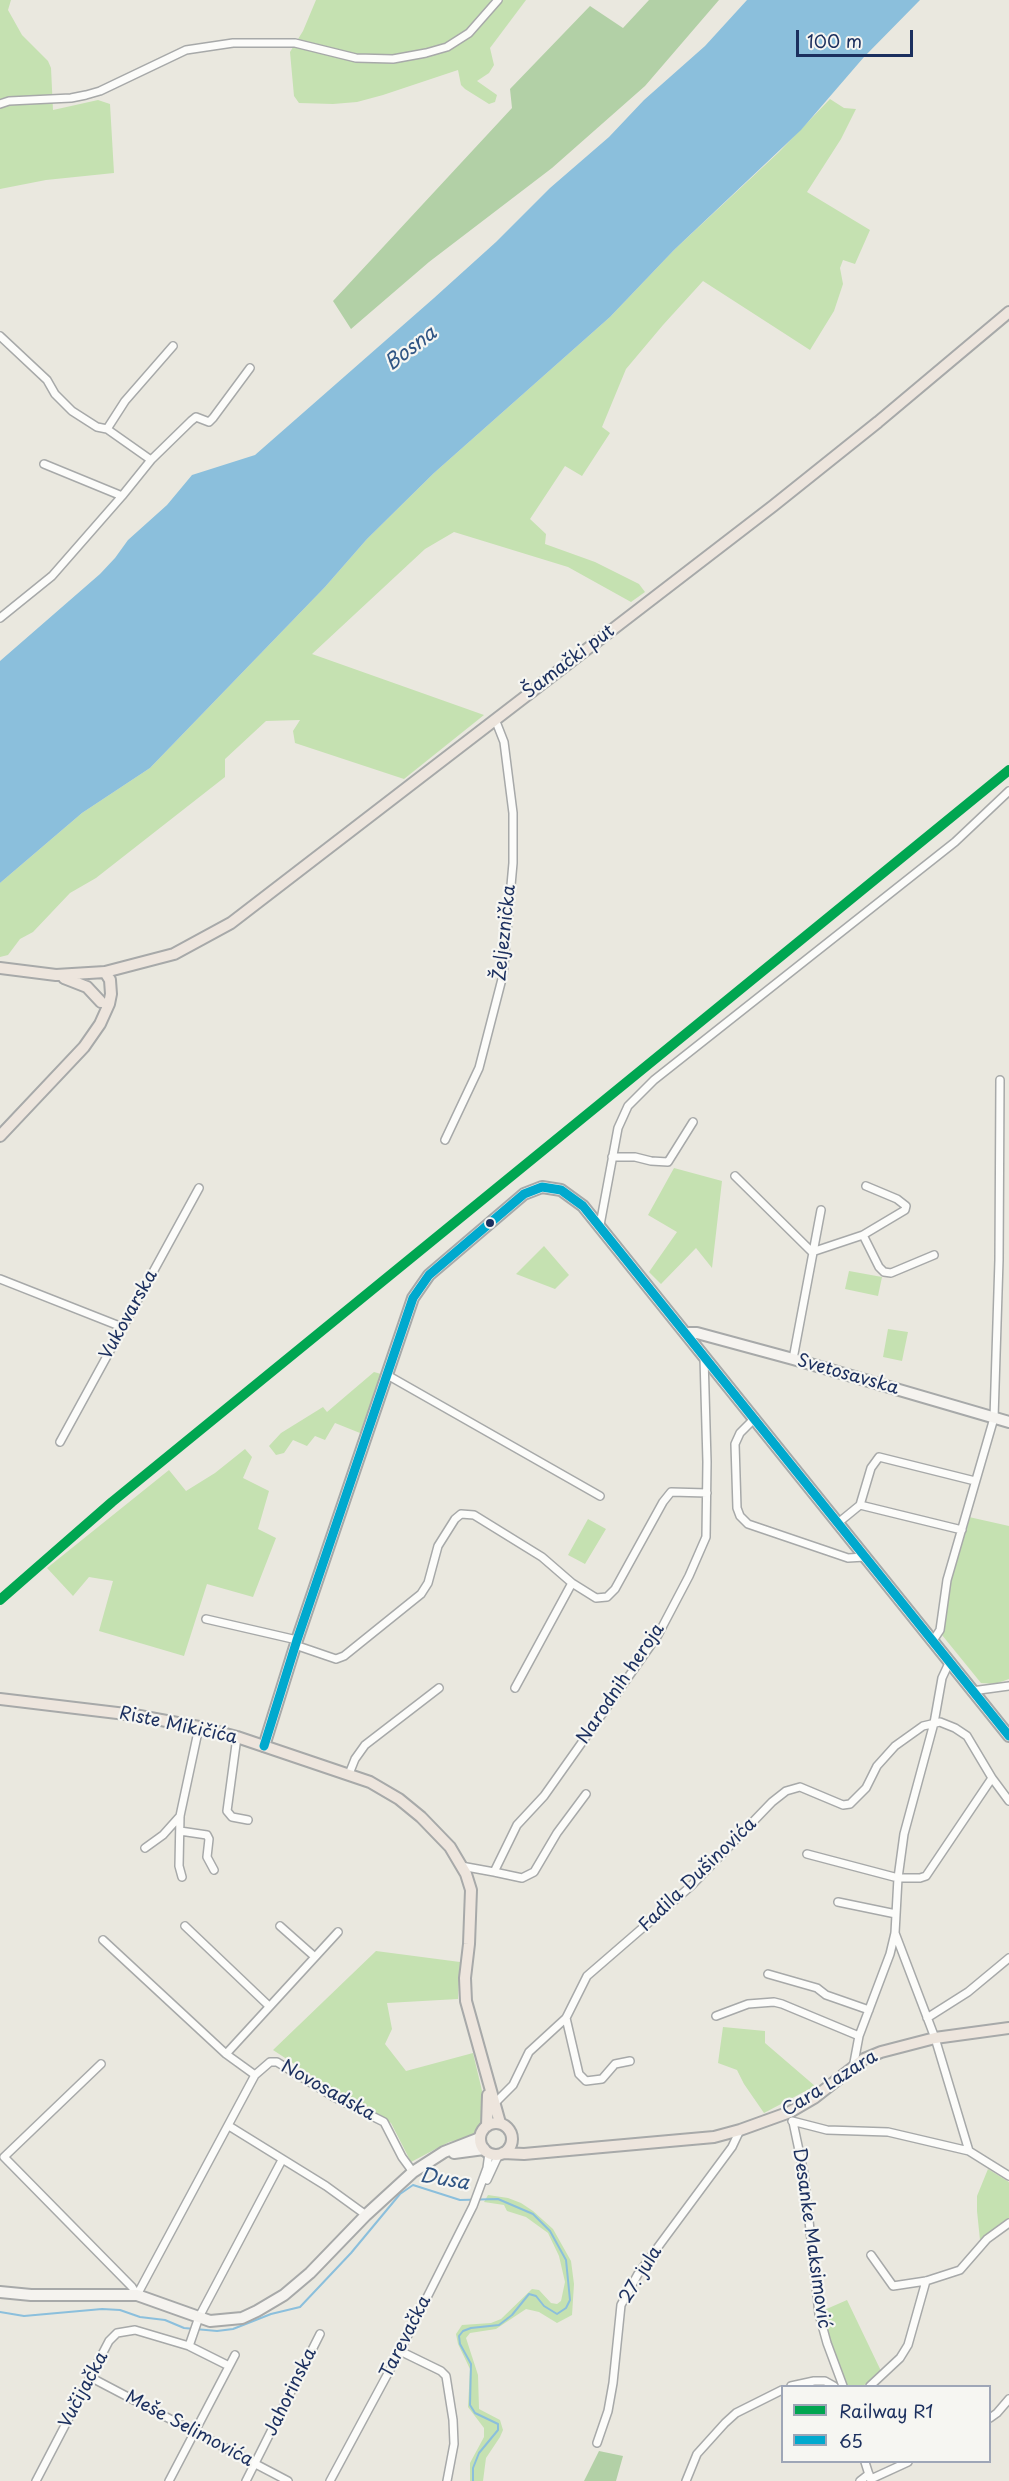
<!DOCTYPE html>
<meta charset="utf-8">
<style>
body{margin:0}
#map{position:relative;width:1009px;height:2481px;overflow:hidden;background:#eae8df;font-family:"Playpen Sans",sans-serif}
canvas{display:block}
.legend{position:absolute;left:781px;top:2385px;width:210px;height:78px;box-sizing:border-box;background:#f6f6f2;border:2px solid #9ea6b7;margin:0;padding:8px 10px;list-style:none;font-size:18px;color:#1b2f5e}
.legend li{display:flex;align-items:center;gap:12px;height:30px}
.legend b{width:30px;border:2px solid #9ea6b7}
.scale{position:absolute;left:796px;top:30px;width:117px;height:27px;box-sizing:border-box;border:3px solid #1b2f5e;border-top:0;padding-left:8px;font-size:18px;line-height:21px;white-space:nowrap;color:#1b2f5e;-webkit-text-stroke:4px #f6f6f2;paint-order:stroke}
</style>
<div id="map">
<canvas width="1009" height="2481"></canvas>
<ul class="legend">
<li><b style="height:8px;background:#00a651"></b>Railway R1</li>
<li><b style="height:8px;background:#00a9ce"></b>65</li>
</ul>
<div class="scale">100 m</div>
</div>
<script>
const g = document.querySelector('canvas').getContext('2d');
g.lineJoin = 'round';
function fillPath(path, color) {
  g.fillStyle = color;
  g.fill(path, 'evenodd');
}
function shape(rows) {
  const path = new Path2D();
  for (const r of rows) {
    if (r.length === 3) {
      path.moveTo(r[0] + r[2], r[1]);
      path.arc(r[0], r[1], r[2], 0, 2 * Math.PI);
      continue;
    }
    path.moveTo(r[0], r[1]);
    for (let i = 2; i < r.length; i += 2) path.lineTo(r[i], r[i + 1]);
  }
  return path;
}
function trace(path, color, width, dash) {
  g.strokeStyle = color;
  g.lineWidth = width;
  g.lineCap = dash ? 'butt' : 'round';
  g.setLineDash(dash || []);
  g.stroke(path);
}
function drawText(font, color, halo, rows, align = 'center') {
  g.font = font + ' "Playpen Sans",sans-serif';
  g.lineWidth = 4.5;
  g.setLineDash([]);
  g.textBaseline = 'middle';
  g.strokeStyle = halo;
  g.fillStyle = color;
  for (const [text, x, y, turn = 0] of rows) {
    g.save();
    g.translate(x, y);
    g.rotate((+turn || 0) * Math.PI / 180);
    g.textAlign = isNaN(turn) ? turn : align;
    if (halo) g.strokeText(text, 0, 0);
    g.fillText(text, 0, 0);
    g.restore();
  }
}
const green = shape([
 [0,0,11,0,8,10,22,35,48,61,51,68,53,110,98,100,110,104,114,173,46,180,0,189],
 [316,0,526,0,490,48,494,65,489,73,477,81,497,95,495,102,489,104,465,89,461,85,458,70,383,95,357,102,333,104,299,103,294,96,290,52,303,31],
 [830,99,844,108,856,109,841,139,807,192,870,230,855,264,843,260,840,268,843,284,834,311,810,350,703,281,663,325,626,369,602,427,610,433,582,476,565,466,530,519,546,534,545,544,595,562,639,584,645,592,631,602,568,567,454,532,425,549,312,654,484,715,404,779,295,743,293,731,300,720,266,721,225,759,225,777,96,878,70,893,33,932,20,939,8,955,0,957,0,883,82,813,150,768,325,587,367,539,434,473,610,317,674,250,779,152],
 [674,1168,722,1181,712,1268,696,1248,661,1284,649,1272,677,1232,648,1215],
 [544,1246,569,1275,555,1289,516,1274],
 [849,1271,882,1277,878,1296,845,1289],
 [888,1329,908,1332,902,1361,883,1357],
 [374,1372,381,1374,360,1433,335,1423,325,1440,315,1436,307,1446,293,1440,284,1453,276,1455,269,1446,281,1433,323,1407,327,1412],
 [245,1449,252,1457,243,1478,269,1491,258,1529,276,1538,253,1597,207,1584,184,1656,99,1631,113,1581,89,1577,73,1596,47,1568,169,1470,186,1491,215,1473],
 [969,1517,1009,1526,1009,1679,995,1684,981,1683,942,1635,948,1584],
 [588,1519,606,1529,585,1564,568,1555],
 [376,1951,460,1962,458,1999,387,2003,392,2029,385,2044,406,2071,473,2053,484,2099,485,2118,474,2136,449,2142,411,2162,391,2123,314,2077,273,2050],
 [723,2027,765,2031,765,2043,815,2086,764,2113,744,2084,737,2070,718,2063],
 [988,2169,1009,2182,1009,2219,980,2240,977,2211,977,2196],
 [488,2195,508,2198,521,2203,533,2211,553,2229,571,2261,574,2284,572,2315,557,2323,539,2312,526,2309,496,2329,470,2333,466,2338,478,2375,479,2409,500,2420,503,2430,500,2437,486,2458,483,2481,470,2481,470,2463,484,2437,484,2428,468,2407,470,2369,458,2344,456,2334,462,2325,491,2323,501,2319,532,2289,539,2290,551,2303,557,2304,561,2301,565,2282,559,2256,548,2233,526,2217,507,2211,504,2205,484,2202],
 [847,2300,881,2371,863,2386,847,2386,829,2336,822,2311]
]);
const forest = shape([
 [649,0,719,0,645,86,552,168,429,262,351,329,333,301,512,108,510,89,590,6,623,28],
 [599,2451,623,2456,616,2481,584,2481]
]);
const water = shape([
 [747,0,920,0,864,57,801,130,674,250,610,317,434,473,367,539,325,587,150,768,82,813,0,883,0,661,100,574,115,558,128,540,167,505,192,475,255,455,434,298,496,242,550,188,609,137,644,100,705,46]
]);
const stream = shape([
 [0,2312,24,2316,102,2309,120,2310,140,2317,165,2320,184,2328,217,2331,233,2329,271,2314,300,2307,351,2253,400,2194,413,2185,460,2200,498,2199,533,2214,550,2231,566,2260,570,2300,566,2308,557,2314,544,2306,536,2296,529,2294,512,2315,499,2325,471,2328,463,2331,459,2336,460,2344,471,2364,470,2405,475,2413,498,2424,498,2430,479,2453,473,2468,473,2481]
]);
const street = shape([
 [0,104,9,101,71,98,86,95,100,91,186,50,233,43,295,43,356,58,393,59,426,53,447,47,469,33,498,0],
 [0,336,47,380,55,394,72,411,97,427,107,429],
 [151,460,107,429,125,401,173,346],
 [44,464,122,496,151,460,191,421,196,417,209,422,213,418,250,368],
 [0,618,52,576,122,496],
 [445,1140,479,1068,503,975,513,863,513,813,504,742,495,719],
 [612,1157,635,1157,651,1161,668,1162,693,1122],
 [735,1176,812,1252,863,1235,905,1210,906,1206,897,1199,866,1186],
 [600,1225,618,1128,628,1106,654,1080,955,842,1009,791],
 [863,1235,879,1267,884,1272,891,1273,934,1255],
 [0,1279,122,1327],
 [793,1359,821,1210],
 [389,1376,600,1496],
 [755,1418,740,1433,735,1444,737,1508,740,1516,748,1524,848,1558,865,1557],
 [60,1442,199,1188],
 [860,1505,962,1530],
 [838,1523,860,1505,871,1468,879,1457,975,1481],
 [572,1583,596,1598,607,1597,615,1589,663,1502,671,1492,707,1493],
 [206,1619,297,1640],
 [932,1642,940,1630,947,1580,994,1418,999,1260,1000,1080],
 [295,1645,336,1659,344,1656,421,1594,428,1583,438,1546,455,1519,461,1514,474,1515,542,1557,572,1583,515,1688],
 [972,1691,1009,1686],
 [237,1737,227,1811,232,1817,248,1820],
 [349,1774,355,1759,365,1745,439,1688],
 [992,1778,1009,1801],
 [180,1831,207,1835,209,1839,207,1857,214,1870],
 [145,1848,163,1835,180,1816],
 [461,1866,494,1872,517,1825,544,1796,658,1635,689,1576,706,1537,707,1462,704,1357],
 [494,1872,522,1878,534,1872,557,1833,586,1794],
 [182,1877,179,1866,180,1816,199,1727],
 [838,1902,896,1914],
 [185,1926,269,2006],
 [280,1926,315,1957],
 [895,1933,935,2038,969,2151,1009,2176],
 [103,1940,226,2054,255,2075],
 [768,1974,817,1988,826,1995,869,2010],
 [716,2016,748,2004,774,2002,782,2004,859,2036],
 [566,2018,579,2074,586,2081,602,2079,615,2064,630,2061],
 [927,2018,968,1992,1009,1958],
 [226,2054,338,1932],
 [101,2064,4,2157,132,2287,137,2295,255,2075,270,2062,277,2062,334,2097,384,2122,402,2157,413,2172],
 [853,2068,859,2036,890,1954,895,1933,898,1878,904,1834,934,1723,942,1678,949,1663],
 [495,2103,513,2085,529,2052,566,2018,587,1976,691,1886,772,1802,786,1791,800,1787,843,1805,850,1804,866,1788,877,1766,895,1746,923,1726,940,1722,955,1728,967,1736,992,1778,926,1876,920,1878,898,1878,807,1854],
 [792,2121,827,2130,888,2132,969,2151],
 [793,2122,804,2174,819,2314,827,2343,843,2386],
 [229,2126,326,2186,366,2215],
 [487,2180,499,2154],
 [871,2255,893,2286,926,2281,960,2270,987,2239,1009,2223],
 [189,2346,199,2317,282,2160],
 [400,2351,441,2371,446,2376,453,2420,454,2444,447,2481],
 [90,2377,288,2481],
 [791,2386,814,2381,825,2381,834,2386],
 [870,2386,900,2358,908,2345,926,2281],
 [990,2418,997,2413,1009,2399],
 [597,2443,608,2411,613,2383,621,2305,638,2274,732,2147,740,2130],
 [865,2462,871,2481],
 [871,2479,908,2462],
 [36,2481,109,2341,117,2333,135,2330,189,2346,229,2366],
 [169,2481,235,2355],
 [246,2481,320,2334],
 [330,2481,400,2351,473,2206,487,2168,489,2153],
 [686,2481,697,2454,725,2423,736,2413,782,2390],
 [860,2481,869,2474]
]);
const secondary = shape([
 [686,1333,697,1333,793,1359,1009,1422],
 [264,1746,297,1640,413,1298,429,1275,524,1194,542,1187,561,1190,583,1206,1009,1736],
 [454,2153,484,2149],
 [0,2292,31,2295,137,2295,210,2321,242,2318,257,2311,284,2295,310,2273,366,2215,413,2172,444,2152,480,2138]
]);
const primary = shape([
 [0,968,56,975,105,972,174,954,231,923,773,506,878,422,1009,312],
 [64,978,87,987,101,1002],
 [0,1136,84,1047,100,1024,109,1004,111,994,110,980,105,972],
 [0,1699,134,1715,199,1727,237,1737,370,1782,399,1799,421,1817,450,1847,466,1874,471,1890,469,1944,465,1978,466,2001,500,2123],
 [496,2139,16],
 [487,2126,488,2095],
 [503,2153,524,2154,714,2137,740,2130,790,2112,814,2098,864,2059,881,2052,935,2038,1009,2028]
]);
const bus1 = shape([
 [264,1746,297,1640,413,1298,429,1275,524,1194,542,1187,561,1190,583,1206,1009,1736]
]);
const rail1 = shape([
 [0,1600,112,1502,1009,770]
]);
const markers = [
 [490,1223,5,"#1b2f5e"]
];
const streetNames = [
 ["Šamački put",569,662,-37],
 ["Željeznička",505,933,-84],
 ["Vukovarska",129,1315,-61],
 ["Svetosavska",848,1375,16],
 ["Narodnih heroja",621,1684,-56],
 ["Riste Mikičića",178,1726,12],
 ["Fadila Dušinovića",698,1875,-44],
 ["Cara Lazara",830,2084,-32],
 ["Novosadska",328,2091,29],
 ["Desanke Maksimović",811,2238,82],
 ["27. jula",641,2275,-58],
 ["Tarevačka",406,2337,-63],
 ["Vučijačka",84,2390,-62],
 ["Jahorinska",291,2392,-64],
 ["Meše Selimovića",189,2429,28]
];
const waterNames = [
 ["Bosna",411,349,-37],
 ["Dusa",444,2180,10]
];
fillPath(green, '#c5e1b1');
fillPath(forest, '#b2d0a6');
fillPath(water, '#8bbfdc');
trace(stream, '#8bbfdc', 2);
trace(street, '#a7a9a9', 10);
trace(secondary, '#a7a9a9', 14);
trace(primary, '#a7a9a9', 14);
trace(street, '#fcfcfa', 7);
trace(secondary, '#f5f3ef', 10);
trace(primary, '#ede5dd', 10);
trace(bus1, '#00a9ce', 9);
trace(rail1, '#00a651', 10);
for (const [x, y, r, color] of markers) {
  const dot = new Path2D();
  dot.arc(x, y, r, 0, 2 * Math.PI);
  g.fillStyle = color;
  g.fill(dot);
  trace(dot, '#f6f6f2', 2);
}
drawText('18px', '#1b2f5e', '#f6f6f2', streetNames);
drawText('italic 20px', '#305584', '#f6f6f2', waterNames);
</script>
